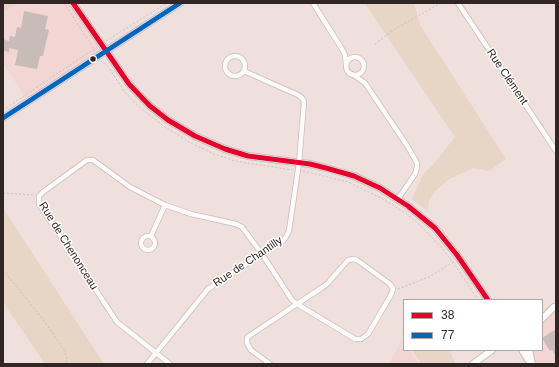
<!DOCTYPE html>
<meta charset="utf-8">
<style>
body{margin:0}
#map{position:relative;width:559px;height:367px;overflow:hidden;background:#efdfdd;font-family:Helvetica,sans-serif}
canvas{display:block}
.frame{position:absolute;inset:0;border:4px solid #312624;pointer-events:none}
.legend{position:absolute;left:403px;top:299px;width:140px;height:52px;box-sizing:border-box;background:#fff;border:1px solid #ada8a7;margin:0;padding:5px 7px;list-style:none;font-size:12px;color:#312624}
.legend li{display:flex;align-items:center;gap:8px;height:20px}
.legend b{width:20px;border:1px solid #ada8a7}
</style>
<div id="map">
<canvas width="559" height="367"></canvas>
<div class="frame"></div>
<ul class="legend">
<li><b style="height:5px;background:#e4002b"></b>38</li>
<li><b style="height:5px;background:#0065bd"></b>77</li>
</ul>
</div>
<script>
const g = document.querySelector('canvas').getContext('2d');
g.lineJoin = 'round';
function fillPath(path, color) {
  g.fillStyle = color;
  g.fill(path, 'evenodd');
}
function shape(rows) {
  const path = new Path2D();
  for (const r of rows) {
    if (r.length === 3) {
      path.moveTo(r[0] + r[2], r[1]);
      path.arc(r[0], r[1], r[2], 0, 2 * Math.PI);
      continue;
    }
    path.moveTo(r[0], r[1]);
    for (let i = 2; i < r.length; i += 2) path.lineTo(r[i], r[i + 1]);
  }
  return path;
}
function trace(path, color, width, dash) {
  g.strokeStyle = color;
  g.lineWidth = width;
  g.lineCap = dash ? 'butt' : 'round';
  g.setLineDash(dash || []);
  g.stroke(path);
}
function drawText(font, color, halo, rows, align = 'center') {
  g.font = font + ' Helvetica,sans-serif';
  g.lineWidth = 3;
  g.setLineDash([]);
  g.textBaseline = 'middle';
  g.strokeStyle = halo;
  g.fillStyle = color;
  for (const [text, x, y, turn = 0] of rows) {
    g.save();
    g.translate(x, y);
    g.rotate((+turn || 0) * Math.PI / 180);
    g.textAlign = isNaN(turn) ? turn : align;
    if (halo) g.strokeText(text, 0, 0);
    g.fillText(text, 0, 0);
    g.restore();
  }
}
const built = shape([
 [17,3,73,3,105,50,28,101,3,63,3,13],
 [556,310,556,364,535,364,530,350,542,350,542,322],
 [402,340,404,343,404,350,409,350,419,364,389,364]
]);
const green = shape([
 [3,3,17,3,3,13],
 [367,3,414,3,420,25,506,159,489,171,474,168,449,179,435,191,429,201,428,211,412,199,424,173,432,166,455,137,366,5],
 [3,208,104,364,45,364,3,302],
 [412,350,449,350,455,362,455,364,421,364]
]);
const building = shape([
 [24,11,48,16,45,29,49,30,43,56,40,56,37,69,15,65,18,50,9,48,9,52,3,51,3,39,9,41,10,36,15,37,17,27,21,28],
 [556,329,556,356,552,350,550,351,542,338]
]);
const path = shape([
 [64,3,95,51],
 [106,41,167,3],
 [375,44,395,29,441,3],
 [101,61,107,65,124,91,137,105,165,127,191,143,214,154,235,161,292,170],
 [3,110,97,47],
 [303,171,348,182,381,198,405,213,418,223,440,246,453,262,478,300],
 [3,193,34,195],
 [3,270,42,318,64,350,67,358,66,364],
 [398,289,429,277,453,262]
]);
const street = shape([
 [313,3,342,49,345,55,346,64],
 [458,3,556,151],
 [235,66,10],
 [355,66,9],
 [352,74,365,83,408,147,417,163,417,167,415,174,398,199],
 [148,243,7],
 [151,236,165,205],
 [147,364,208,289,284,240,289,231,299,163,304,102,302,98,298,95,244,71],
 [170,364,117,322,39,204,39,196,43,192,87,160,93,160,130,187,165,205,191,214,236,224,242,227,262,254,292,300,297,304,355,339,361,339,368,334,391,295,393,289,390,284,357,260,354,259,348,260,327,284,323,287,297,304,252,334,247,338,247,343,251,350,270,364]
]);
const secondary = shape([
 [73,3,129,84,150,106,168,120,195,136,225,149,248,156,310,164,326,168,354,176,380,188,408,206,435,228,457,255,488,300],
 [3,118,180,3],
 [542,319,554,307],
 [522,350,531,364],
 [529,350,532,364],
 [473,364,492,350]
]);
const bus1 = shape([
 [73,3,129,84,150,106,168,120,195,136,225,149,248,156,310,164,326,168,354,176,380,188,408,206,435,228,457,255,488,300]
]);
const bus2 = shape([
 [3,118,180,3]
]);
const markers = [
 [93,59,3.5,"#312624"]
];
const streetNames = [
 ["Rue Clément",507,77,56],
 ["Rue de Chenonceau",68,246,58],
 ["Rue de Chantilly",248,262,-34]
];
fillPath(built, '#f2d6d3');
fillPath(green, '#e7d5c5');
fillPath(building, '#c8bcb9');
trace(street, '#cabdbc', 6);
trace(secondary, '#cabdbc', 8);
trace(path, '#c9c3c1', 1, [2, 2]);
trace(street, '#fdfafa', 4.5);
trace(secondary, '#fdfafa', 6);
trace(bus1, '#e4002b', 5);
trace(bus2, '#0065bd', 5);
for (const [x, y, r, color] of markers) {
  const dot = new Path2D();
  dot.arc(x, y, r, 0, 2 * Math.PI);
  g.fillStyle = color;
  g.fill(dot);
  trace(dot, '#fff', 1.5);
}
drawText('11px', '#312624', '#fff', streetNames);
</script>
